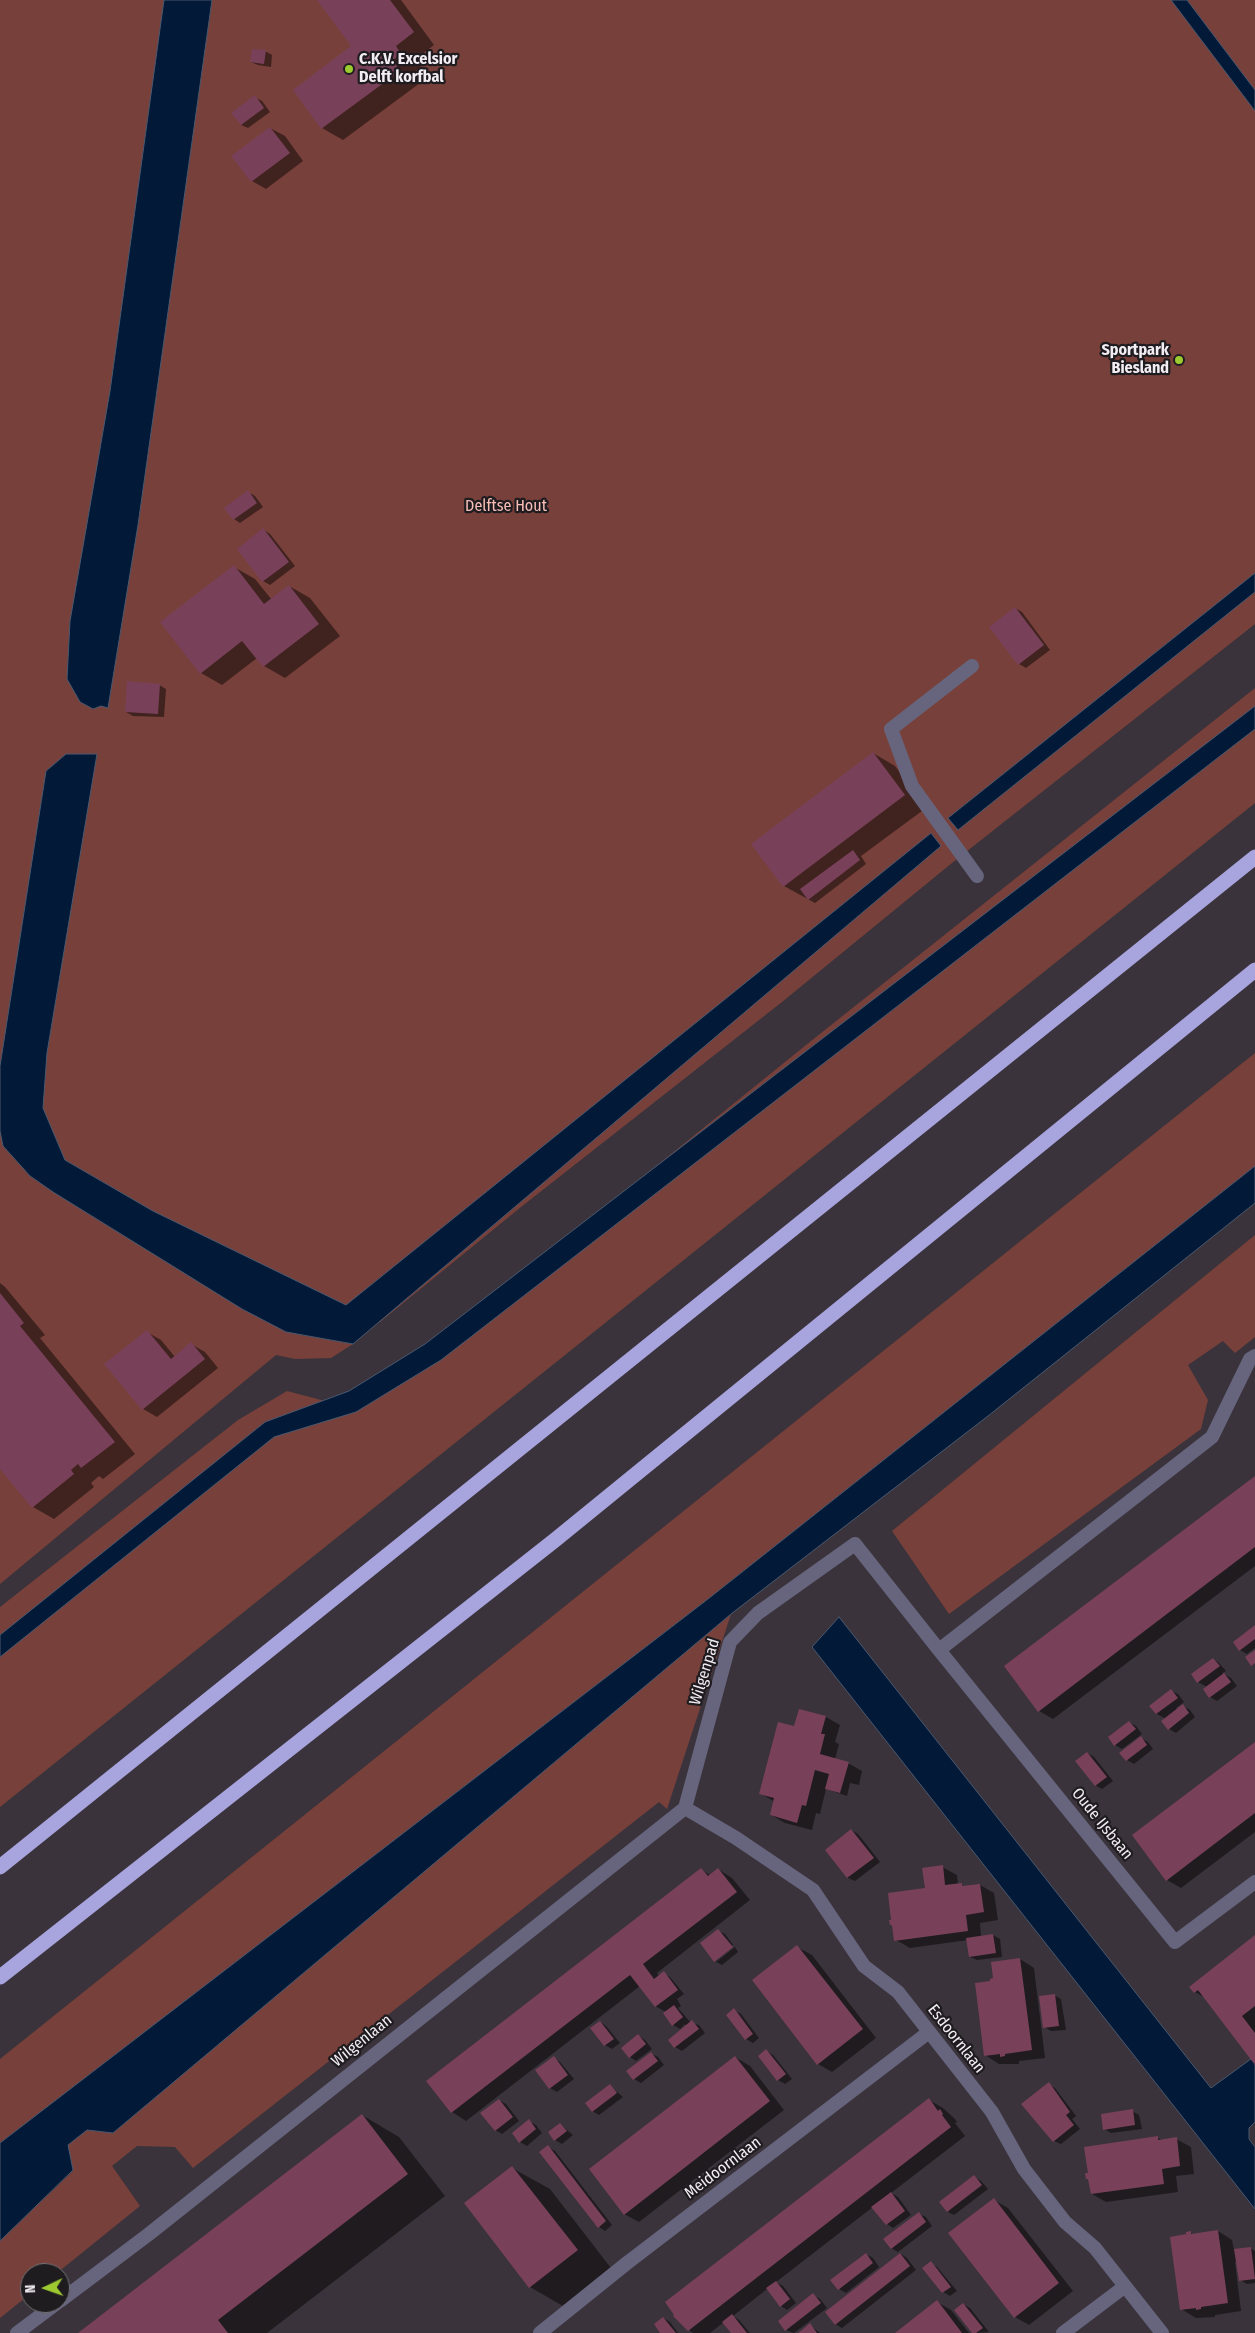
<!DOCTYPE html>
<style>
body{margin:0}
#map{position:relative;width:1255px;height:2333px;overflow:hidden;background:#3a333b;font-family:"Fira Sans Condensed",sans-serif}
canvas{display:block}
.north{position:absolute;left:20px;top:2263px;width:50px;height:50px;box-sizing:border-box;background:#1f1c20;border:1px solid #737074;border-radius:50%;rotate:267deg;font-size:14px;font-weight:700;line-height:20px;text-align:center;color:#f1edf2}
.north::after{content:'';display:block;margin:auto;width:18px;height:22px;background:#9dca30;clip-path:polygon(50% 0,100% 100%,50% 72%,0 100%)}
</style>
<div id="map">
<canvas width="1255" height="2333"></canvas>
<div class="north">N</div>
</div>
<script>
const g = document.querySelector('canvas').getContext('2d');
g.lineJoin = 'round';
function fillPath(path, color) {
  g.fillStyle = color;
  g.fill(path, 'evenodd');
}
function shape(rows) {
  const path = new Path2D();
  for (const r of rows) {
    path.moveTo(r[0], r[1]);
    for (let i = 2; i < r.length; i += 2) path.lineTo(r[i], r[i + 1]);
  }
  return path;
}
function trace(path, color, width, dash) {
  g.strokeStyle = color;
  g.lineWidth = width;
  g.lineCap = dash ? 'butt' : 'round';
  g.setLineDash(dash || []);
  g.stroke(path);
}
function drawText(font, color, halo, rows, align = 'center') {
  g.font = font + ' "Fira Sans Condensed",sans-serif';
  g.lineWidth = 4.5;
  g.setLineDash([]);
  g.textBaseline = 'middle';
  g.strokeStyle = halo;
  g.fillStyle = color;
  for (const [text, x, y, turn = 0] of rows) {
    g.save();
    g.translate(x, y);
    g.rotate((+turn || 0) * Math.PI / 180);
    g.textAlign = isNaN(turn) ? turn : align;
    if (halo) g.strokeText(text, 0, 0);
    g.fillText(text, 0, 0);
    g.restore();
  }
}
const green = shape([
 [0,0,1255,0,1255,624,952,863,782,1002,521,1207,380,1322,340,1302,301,1335,353,1344,331,1358,295,1359,276,1355,0,1584],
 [1255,688,1255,803,0,1807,0,1607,238,1420,287,1391,325,1401,347,1402,461,1324,806,1045],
 [1255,1053,1255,1166,708,1599,0,2143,0,2059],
 [1255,1235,1255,1337,1235,1353,1223,1341,1188,1365,1208,1400,1201,1429,949,1614,892,1531],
 [731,1614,667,1809,659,1802,193,2168,175,2147,137,2146,112,2166,140,2206,57,2273,30,2273,30,2294,0,2318,0,2241,73,2171,67,2145,87,2130,113,2133]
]);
const water = shape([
 [164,0,212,0,138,525,108,708,101,706,93,709,80,702,67,679,70,621,110,391,164,0],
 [1171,0,1187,0,1255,90,1255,111,1171,0],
 [1255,573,1255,592,958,830,948,818,1255,573],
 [1255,706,1255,729,441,1360,356,1412,274,1437,0,1657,0,1635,265,1422,349,1391,425,1344,1255,706],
 [66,754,97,754,47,1053,43,1108,65,1160,153,1211,346,1305,931,833,941,846,353,1344,286,1332,242,1309,53,1192,30,1176,3,1146,0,1131,0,1066,46,771,66,754],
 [1255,1166,1255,1203,988,1416,731,1614,113,2133,87,2130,68,2145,73,2170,0,2241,0,2143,708,1599,1255,1166],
 [839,1617,1211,2088,1255,2056,1255,2122,1249,2128,1249,2139,1255,2147,1255,2209,812,1647,839,1617]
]);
const shadow = shape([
 [318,0,401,0,434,45,417,58,422,66,413,73,420,83,343,140,322,128,353,47],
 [265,51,272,55,271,67,258,65,251,62],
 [255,97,262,101,270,112,248,128,241,125],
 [270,128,285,136,303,161,266,189,252,181],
 [248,492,255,496,263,507,240,523,234,519],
 [264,530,270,534,295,566,270,585,263,581],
 [234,567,255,579,272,600,289,586,310,598,340,636,285,678,264,666,257,658,222,685,201,673],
 [1015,608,1022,612,1050,650,1026,668,1019,664],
 [159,685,166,689,164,717,133,716,126,712],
 [873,753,895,766,926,808,861,856,866,864,815,903,784,886],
 [0,1283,5,1287,45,1335,40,1338,135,1454,103,1479,99,1476,91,1483,94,1487,54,1519,33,1507,0,1467],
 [147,1332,161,1340,175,1357,191,1344,205,1352,218,1368,157,1417,143,1409],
 [1255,1478,1255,1566,1053,1719,1039,1711],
 [1255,1627,1255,1648,1247,1654,1240,1650],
 [1213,1659,1219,1663,1226,1671,1222,1673,1231,1678,1237,1686,1217,1701,1210,1697,1204,1689,1207,1687,1198,1682],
 [1171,1691,1178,1694,1184,1702,1176,1708,1178,1710,1183,1706,1190,1710,1195,1717,1176,1733,1169,1729,1166,1719,1157,1714,1151,1706],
 [800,1710,826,1717,840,1725,835,1742,839,1744,835,1759,848,1763,862,1771,859,1785,850,1783,847,1796,826,1789,820,1814,816,1813,812,1830,785,1823,771,1815,775,1802,760,1793,794,1728],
 [1129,1722,1136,1726,1142,1734,1122,1749,1115,1745,1109,1737],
 [1141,1738,1148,1742,1153,1749,1134,1764,1127,1760],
 [1255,1743,1255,1832,1181,1888,1167,1880],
 [1087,1753,1094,1757,1113,1781,1102,1789,1095,1785],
 [851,1830,858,1834,880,1862,855,1881,848,1878,827,1850],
 [942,1867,957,1875,958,1885,966,1887,980,1885,994,1893,998,1920,980,1923,981,1937,993,1935,1000,1939,1002,1957,977,1960,970,1957,968,1940,910,1948,896,1940],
 [718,1869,732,1878,750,1900,657,1973,659,1976,664,1973,670,1977,684,1994,677,1999,681,2006,678,2008,691,2023,699,2025,705,2033,682,2051,675,2047,669,2040,686,2026,685,2024,680,2029,673,2025,666,2012,655,2006,640,1986,466,2121,452,2112,701,1870,710,1875],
 [718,1931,725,1934,733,1945,715,1961,701,1944],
 [1255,1938,1255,2063,1207,1999,1195,1992],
 [735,1947,738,1952,722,1965,716,1962],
 [797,1947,812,1955,876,2038,832,2072,818,2064],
 [1020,1959,1034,1968,1045,2058,1019,2061,1019,2064,999,2064,985,2055,991,1982],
 [1054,1995,1061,1999,1066,2030,1051,2031,1044,2027],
 [734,2010,741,2014,759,2038,753,2043,746,2039],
 [600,2022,606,2026,620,2043,612,2049,605,2045],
 [639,2036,645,2040,652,2049,636,2061,630,2057],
 [766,2051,773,2055,792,2079,785,2084,778,2080,759,2056],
 [652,2054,658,2057,664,2065,641,2083,634,2079],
 [735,2057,750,2066,784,2110,639,2222,624,2214],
 [554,2058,560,2062,574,2079,557,2092,550,2088],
 [1048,2084,1055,2088,1076,2116,1072,2119,1080,2129,1061,2144,1054,2141],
 [610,2086,623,2097,599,2115,592,2111],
 [499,2100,506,2104,519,2121,502,2134,495,2130],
 [929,2100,943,2108,955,2119,957,2122,955,2123,965,2136,891,2193,898,2197,911,2215,893,2228,887,2224,873,2207,776,2282,783,2286,796,2303,787,2310,781,2306,767,2289,733,2316,739,2320,750,2333,733,2333,724,2322,710,2333,693,2333,689,2330],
 [1132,2111,1139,2115,1142,2129,1111,2133,1104,2129],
 [362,2115,399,2137,445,2196,267,2333,80,2333],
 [529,2121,536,2125,542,2133,527,2146,520,2142],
 [560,2124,573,2135,562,2144,555,2140],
 [1157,2138,1162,2140,1176,2139,1191,2147,1194,2174,1176,2176,1178,2192,1106,2202,1092,2194,1090,2180],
 [548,2147,555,2151,612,2225,605,2231,599,2227],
 [512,2168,550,2189,614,2272,568,2309,530,2287,466,2204],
 [974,2177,981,2181,988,2189,954,2215,948,2212],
 [994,2200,1008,2208,1073,2291,1029,2325,1015,2317],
 [919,2214,926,2217,932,2226,898,2252,891,2248],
 [1218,2231,1232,2240,1234,2250,1250,2248,1255,2251,1255,2283,1247,2284,1240,2280,1238,2262,1235,2262,1241,2311,1215,2315,1215,2317,1196,2318,1181,2309,1172,2238,1191,2233,1194,2235],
 [866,2254,873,2258,879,2267,846,2293,839,2289],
 [901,2254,907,2258,916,2270,842,2328,835,2324],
 [931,2263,937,2267,957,2291,950,2296,943,2292],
 [813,2295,820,2299,827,2308,794,2333,786,2330],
 [937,2302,951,2310,969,2333,897,2333],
 [963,2304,970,2308,989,2332,974,2333],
 [663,2318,670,2322,678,2333,662,2333],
 [810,2325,820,2333,800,2333]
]);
const building = shape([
 [317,0,390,0,414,32,396,46,401,54,393,60,400,71,321,129,293,90,351,46],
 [252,49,266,50,264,64,250,62],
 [255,95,264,108,241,125,231,113],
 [270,127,290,153,251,182,231,156],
 [248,490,257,503,233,520,224,508],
 [263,528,289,562,262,582,237,549],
 [234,565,264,604,289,585,319,624,263,667,242,641,200,674,160,622],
 [1015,607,1044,645,1018,665,989,627],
 [127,681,160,684,158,714,125,712],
 [873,752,905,795,783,887,751,844],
 [853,850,860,860,808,900,800,889],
 [0,1293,24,1323,20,1326,115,1442,81,1468,78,1464,71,1470,74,1474,32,1508,0,1469],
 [147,1330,171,1359,191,1342,205,1359,142,1410,104,1364],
 [1255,1476,1255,1547,1038,1712,1004,1666],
 [1255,1625,1255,1639,1239,1651,1233,1642],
 [1255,1650,1255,1663,1251,1666,1245,1657],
 [1213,1658,1220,1666,1197,1683,1191,1674],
 [1224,1673,1231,1682,1209,1698,1203,1689],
 [1171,1689,1178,1698,1156,1714,1149,1706],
 [1183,1704,1189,1713,1168,1730,1161,1721],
 [799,1709,826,1716,821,1734,825,1734,820,1754,849,1762,840,1793,825,1789,829,1774,815,1770,806,1806,802,1805,797,1823,770,1815,774,1798,759,1794,778,1722,794,1726],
 [1129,1721,1136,1729,1114,1746,1108,1737],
 [1141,1736,1147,1745,1126,1761,1119,1753],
 [1255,1742,1255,1813,1166,1881,1132,1835],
 [1087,1752,1107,1777,1095,1786,1075,1761],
 [851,1829,874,1858,847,1878,825,1850],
 [943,1865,945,1885,962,1883,962,1886,980,1884,984,1912,966,1915,968,1931,894,1941,892,1925,890,1925,889,1920,891,1920,888,1893,925,1888,922,1868],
 [701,1868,708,1876,718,1868,737,1892,643,1964,654,1979,664,1971,678,1990,655,2007,630,1975,451,2113,426,2081],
 [718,1929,733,1947,714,1962,700,1943],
 [993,1934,996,1953,969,1957,966,1938],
 [1255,1935,1255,2006,1242,2016,1255,2033,1255,2065,1198,1990,1194,1993,1189,1987],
 [797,1945,863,2029,817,2065,752,1980],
 [1020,1958,1032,2050,1005,2054,1005,2056,1000,2057,1000,2054,984,2056,975,1983,990,1981,990,1979,993,1978,991,1962],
 [1055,1994,1059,2026,1043,2028,1039,1996],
 [674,2005,683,2017,672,2026,663,2013],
 [734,2008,753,2034,745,2040,726,2015],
 [692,2020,699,2029,674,2048,668,2040],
 [600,2021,614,2039,604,2046,590,2028],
 [638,2034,646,2044,629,2058,621,2048],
 [766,2049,786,2074,777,2081,758,2056],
 [651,2052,658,2061,633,2080,626,2071],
 [554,2056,568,2075,549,2089,535,2070],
 [735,2056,770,2101,624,2215,589,2169],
 [1049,2082,1070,2112,1066,2115,1074,2125,1053,2142,1021,2104],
 [610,2084,617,2093,592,2112,585,2103],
 [929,2098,938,2111,940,2109,943,2114,942,2115,951,2127,688,2331,673,2316,674,2315,665,2302],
 [499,2099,513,2117,495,2131,480,2113],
 [1133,2109,1135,2125,1103,2130,1101,2114],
 [362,2114,408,2174,218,2320,228,2333,78,2333],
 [529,2119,536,2129,519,2143,512,2133],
 [560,2123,567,2131,554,2141,548,2132],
 [1158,2136,1158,2140,1177,2137,1180,2166,1162,2169,1164,2184,1091,2194,1088,2179,1086,2179,1085,2173,1088,2173,1084,2147],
 [548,2145,606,2221,598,2228,539,2152],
 [512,2166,578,2250,529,2288,464,2203],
 [974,2175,982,2185,947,2212,939,2202],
 [891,2192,905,2211,886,2225,871,2207],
 [994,2198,1059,2283,1014,2318,948,2233],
 [919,2212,926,2222,891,2249,883,2239],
 [1218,2230,1228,2303,1201,2307,1201,2309,1196,2310,1196,2308,1180,2310,1170,2237,1186,2234,1186,2232,1191,2231,1191,2234],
 [1251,2247,1255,2279,1239,2281,1234,2249],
 [866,2253,873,2263,838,2290,830,2280],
 [900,2253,910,2266,835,2325,825,2312],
 [931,2261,951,2287,942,2293,922,2268],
 [776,2281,790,2299,780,2307,766,2288],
 [813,2293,821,2303,785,2331,778,2321],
 [937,2300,962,2333,895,2333],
 [963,2303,983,2328,976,2333,972,2333,954,2310],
 [732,2314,747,2333,731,2333,722,2322],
 [663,2317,676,2333,660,2333,654,2324],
 [810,2323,817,2333,798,2333,802,2330]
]);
const service = shape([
 [972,666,891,729,912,786,977,876]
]);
const minor = shape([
 [939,1650,1212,1437,1250,1359,1255,1356],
 [685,1808,730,1642,758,1613,855,1544,939,1650,1175,1942,1255,1882],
 [685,1808,736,1838,813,1890,864,1966,898,1992,992,2112,1024,2169,1065,2222,1095,2248,1162,2333],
 [60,2301,149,2234,685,1808],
 [17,2333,57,2303],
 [540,2333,627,2263,929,2032],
 [1063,2333,1124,2287]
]);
const motorway = shape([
 [0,1867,1255,857],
 [0,1977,555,1540,1255,970]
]);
const markers = [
 [349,69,5,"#9dca30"],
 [1179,360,5,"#9dca30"]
];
const poiNames = [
 ["C.K.V. Excelsior",359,60],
 ["Delft korfbal",359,78],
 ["Sportpark",1169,351,"right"],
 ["Biesland",1169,369,"right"]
];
const parkNames = [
 ["Delftse Hout",506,507]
];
const streetNames = [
 ["Wilgenpad",705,1672,-73],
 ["Oude IJsbaan",1102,1824,51],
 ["Esdoornlaan",956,2039,52],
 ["Wilgenlaan",362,2041,-39],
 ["Meidoornlaan",723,2168,-37]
];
fillPath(green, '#78403a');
fillPath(water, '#021937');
trace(water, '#4a596f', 1);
fillPath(shadow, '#0007');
fillPath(building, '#794159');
trace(service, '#66657d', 14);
trace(minor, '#66657d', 14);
trace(motorway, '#a8a4de', 15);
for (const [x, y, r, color] of markers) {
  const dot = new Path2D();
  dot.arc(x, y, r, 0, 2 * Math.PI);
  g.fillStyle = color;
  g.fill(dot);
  trace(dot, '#1f1c20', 2);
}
drawText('bold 16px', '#f1edf2', '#1f1c20', poiNames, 'left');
drawText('16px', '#f8bdb6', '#1f1c20', parkNames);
drawText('16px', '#f1edf2', '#1f1c20', streetNames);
</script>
